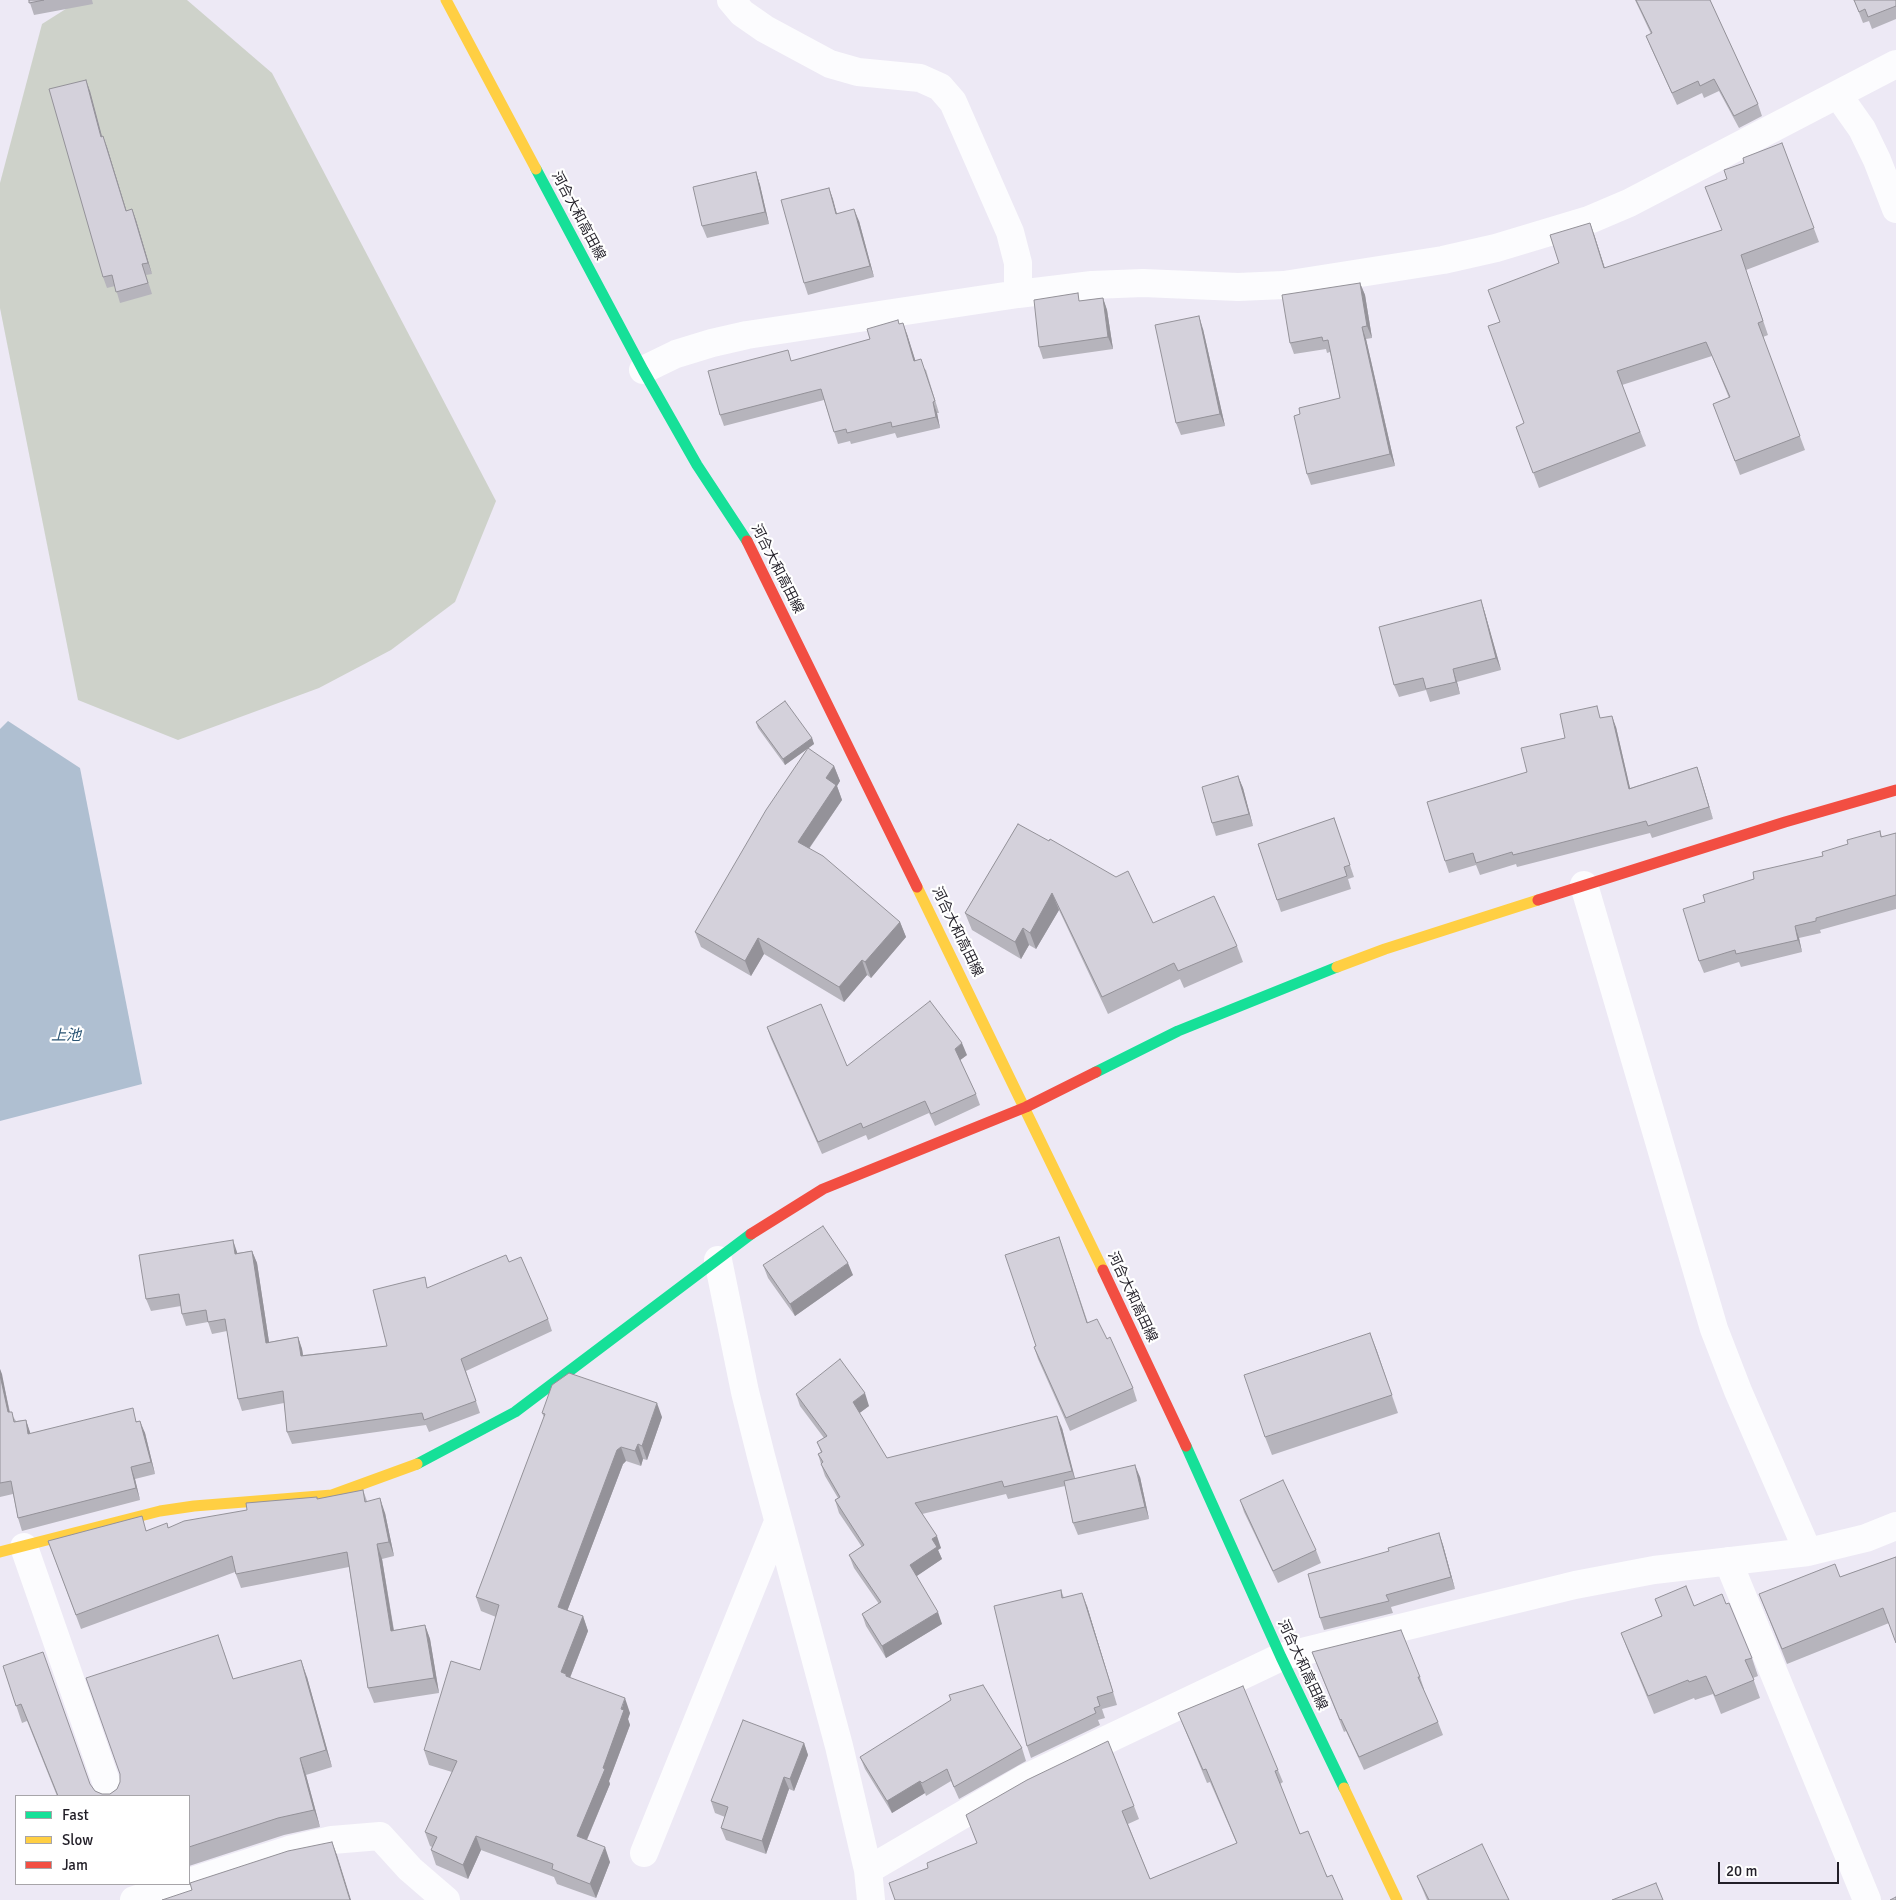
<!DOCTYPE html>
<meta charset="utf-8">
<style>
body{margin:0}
#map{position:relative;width:1896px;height:1900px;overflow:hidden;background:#ede9f5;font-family:Signika,sans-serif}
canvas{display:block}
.legend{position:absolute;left:15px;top:1795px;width:175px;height:90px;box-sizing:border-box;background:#fff;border:1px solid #a7a5a9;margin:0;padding:6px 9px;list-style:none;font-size:15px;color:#221f28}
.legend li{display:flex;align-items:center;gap:10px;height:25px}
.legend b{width:25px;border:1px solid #a7a5a9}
.scale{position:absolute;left:1718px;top:1862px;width:121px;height:22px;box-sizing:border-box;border:2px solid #221f28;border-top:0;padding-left:6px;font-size:15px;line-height:18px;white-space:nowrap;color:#221f28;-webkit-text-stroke:4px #fff;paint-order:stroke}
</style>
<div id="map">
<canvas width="1896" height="1900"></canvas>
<ul class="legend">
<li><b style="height:6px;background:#16e098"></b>Fast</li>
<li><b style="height:6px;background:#ffcf43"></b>Slow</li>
<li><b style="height:6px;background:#f24e42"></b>Jam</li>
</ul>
<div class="scale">20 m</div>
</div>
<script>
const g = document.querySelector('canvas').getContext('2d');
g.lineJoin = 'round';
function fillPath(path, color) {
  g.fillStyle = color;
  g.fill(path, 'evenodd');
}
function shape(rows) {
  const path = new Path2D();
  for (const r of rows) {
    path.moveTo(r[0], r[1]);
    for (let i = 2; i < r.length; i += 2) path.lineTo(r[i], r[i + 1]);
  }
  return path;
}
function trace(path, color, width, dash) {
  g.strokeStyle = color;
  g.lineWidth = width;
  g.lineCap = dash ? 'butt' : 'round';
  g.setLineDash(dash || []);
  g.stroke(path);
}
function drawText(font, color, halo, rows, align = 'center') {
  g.font = font + ' Signika,"Noto Sans JP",sans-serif';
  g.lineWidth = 4.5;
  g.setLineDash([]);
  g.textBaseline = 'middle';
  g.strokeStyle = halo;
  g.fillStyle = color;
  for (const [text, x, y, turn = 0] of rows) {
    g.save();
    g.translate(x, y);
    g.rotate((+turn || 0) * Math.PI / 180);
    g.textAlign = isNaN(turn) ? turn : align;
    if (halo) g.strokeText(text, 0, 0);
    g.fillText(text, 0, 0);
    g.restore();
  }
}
const green = shape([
 [80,0,187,0,272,73,496,501,455,602,391,650,319,688,178,740,78,700,0,308,0,183,42,24]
]);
const water = shape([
 [8,721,80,768,142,1084,0,1121,0,729]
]);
const street = shape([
 [731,0,742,13,765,29,830,64,858,72,920,78,940,87,953,102,1010,232,1018,263,1018,294],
 [1838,95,1862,129,1877,160,1896,209],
 [643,370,676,354,712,343,747,335,1018,294,1092,285,1143,283,1238,287,1284,285,1443,260,1496,248,1589,220,1629,203,1896,64],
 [1584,885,1714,1329,1738,1391,1808,1552],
 [718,1260,745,1392,761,1456,839,1746,868,1870,871,1900],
 [24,1547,111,1796],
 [1728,1561,1867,1900],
 [644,1853,778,1522],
 [868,1870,1024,1779,1281,1657,1575,1585,1654,1570,1808,1552,1866,1538,1896,1526],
 [189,1882,289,1850,332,1840,380,1836,410,1869,446,1900],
 [134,1900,184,1884]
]);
const fast = shape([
 [536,169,643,370,697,465,747,541],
 [1096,1072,1178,1031,1337,967],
 [1186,1446,1281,1657,1344,1788],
 [417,1464,515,1412,751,1234]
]);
const slow = shape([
 [446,0,536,169],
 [917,887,1103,1270],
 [1337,967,1385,949,1538,900],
 [0,1552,160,1511,194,1506,332,1495,417,1464],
 [1344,1788,1397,1900]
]);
const jam = shape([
 [747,541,917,887],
 [1538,900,1785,822,1896,790],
 [751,1234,823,1189,1026,1107,1096,1072],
 [1103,1270,1186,1446]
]);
const wall = shape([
 [29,0,92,0,93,4,34,15],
 [1635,0,1710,0,1758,104,1762,116,1739,128,1719,91,1704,98,1702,93,1677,105,1651,48,1646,36,1651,34],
 [1854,0,1896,0,1896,19,1872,29,1869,21,1863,23],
 [90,91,102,136,107,147,126,211,132,209,136,220,152,274,146,275,152,294,120,303,115,286,107,288,103,277],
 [1782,143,1819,242,1746,270,1768,335,1763,337,1805,450,1740,475,1713,404,1729,398,1712,356,1622,385,1646,446,1539,488,1516,427,1524,423,1500,322,1559,263,1590,223,1605,268,1722,230,1727,179,1744,163],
 [756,172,760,185,769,224,707,238,702,226],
 [829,188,837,214,859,221,874,277,808,295,804,283],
 [1360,283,1365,295,1372,338,1366,339,1395,466,1311,485,1307,474,1300,414,1340,398,1330,352,1327,353,1326,349,1294,354,1290,343],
 [1103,298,1107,310,1113,349,1043,359,1039,347,1081,301],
 [899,324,907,334,915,360,926,370,939,413,937,413,940,428,897,438,895,433,851,444,850,441,838,444,824,400,724,426,720,415,792,361,870,339],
 [1203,329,1225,426,1181,435,1176,423],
 [1481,600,1485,613,1501,670,1457,682,1460,694,1430,702,1426,690,1399,697,1394,685],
 [1602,718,1616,727,1630,788,1697,767,1713,819,1652,838,1650,833,1517,867,1516,864,1480,875,1476,865,1449,873,1445,861,1527,772,1565,738],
 [756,722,812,738,814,744,785,765,758,728],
 [834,766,840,781,837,786,842,800,809,849,900,922,906,937,871,978,867,975,844,1002,764,954,751,976,701,947,695,932],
 [1238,776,1243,788,1253,826,1216,836,1212,823],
 [1334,818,1354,877,1348,879,1351,889,1281,912,1258,844],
 [1018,824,1153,923,1237,946,1243,962,1184,988,1180,979,1108,1014,1059,910,1036,949,1029,945,1021,959,972,930,965,913],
 [1880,831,1882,837,1896,833,1896,909,1820,930,1821,933,1799,938,1802,952,1741,967,1739,962,1704,973,1699,961,1705,902,1754,879,1823,856],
 [767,1027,847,1066,967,1055,960,1060,976,1094,980,1105,935,1126,929,1113,868,1140,866,1135,822,1154,771,1039],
 [1059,1237,1088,1323,1107,1339,1133,1388,1137,1401,1070,1431,1038,1359,1034,1347,1036,1346],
 [252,1251,257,1263,269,1342,298,1337,302,1349,303,1355,387,1346,428,1288,509,1262,548,1319,552,1331,466,1371,480,1413,429,1432,426,1425,292,1444,287,1432,284,1403,242,1411,238,1399,227,1331,212,1334,208,1322,186,1326,182,1314,181,1306,151,1311,146,1299,237,1253],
 [763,1265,853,1275,795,1316,768,1278],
 [1370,1333,1398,1413,1272,1455,1265,1437],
 [0,1369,10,1412,16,1421,26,1420,30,1434,138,1421,145,1433,155,1474,135,1479,140,1500,22,1531,18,1518,13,1494,0,1497],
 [796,1394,869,1406,859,1413,887,1458,1062,1428,1075,1478,1140,1477,1149,1519,1078,1535,1073,1523,1065,1486,1008,1499,1006,1494,922,1514,941,1548,938,1550,942,1559,916,1576,942,1624,886,1658,866,1626,862,1614,879,1604,854,1568,849,1555,862,1547,839,1513,835,1500,838,1498,825,1476,821,1464,818,1454,821,1452,817,1442,824,1438,800,1406],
 [542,1413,662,1417,647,1460,643,1459,641,1466,626,1461,623,1464,567,1611,583,1616,588,1631,570,1678,630,1713,628,1719,630,1725,609,1781,610,1784,587,1840,610,1862,596,1898,557,1884,554,1877,481,1850,468,1879,436,1865,431,1850,432,1847,430,1846,425,1832,452,1772,429,1765,424,1750,480,1670,496,1617,481,1611,476,1597,544,1417],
 [363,1490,367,1501,385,1513,394,1556,382,1559,394,1630,425,1625,430,1639,439,1693,374,1703,368,1688,349,1567,241,1588,235,1572,81,1629,48,1541,168,1528],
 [1240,1500,1316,1550,1321,1563,1278,1583,1244,1512],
 [1439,1533,1443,1545,1455,1589,1391,1607,1393,1613,1324,1630,1320,1618,1389,1551],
 [1896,1557,1889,1623,1787,1664,1759,1594,1840,1577],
 [1061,1590,1064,1598,1087,1606,1117,1705,1102,1709,1105,1718,1098,1720,1100,1725,1031,1758,1027,1746],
 [1655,1599,1694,1606,1726,1604,1752,1658,1758,1676,1753,1678,1760,1698,1721,1714,1713,1694,1695,1700,1694,1698,1654,1714,1628,1651,1621,1633,1662,1616],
 [224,1652,233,1679,307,1677,332,1767,306,1775,320,1827,284,1835,189,1866,189,1796,57,1796,27,1721,22,1723,3,1666,95,1791,102,1794,110,1794,117,1789],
 [1312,1652,1420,1677,1424,1689,1423,1689,1438,1722,1443,1735,1364,1770,1346,1731,1344,1732],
 [1178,1713,1278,1770,1283,1782,1280,1784,1300,1834,1343,1900,928,1868,977,1843,966,1815,1134,1806,1139,1819,1128,1824,1150,1879,1237,1844,1210,1782,1207,1783],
 [804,1743,808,1755,794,1791,789,1789,766,1854,726,1840,721,1828,725,1817,715,1813,711,1801],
 [1022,1748,1026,1761,959,1799,951,1781,926,1796,925,1793,892,1813,865,1769,860,1757],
 [1417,1876,1509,1900,1427,1900]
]);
const shadedWall = shape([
 [86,80,90,91,105,148,101,137],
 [103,136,107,147,130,222,126,211],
 [756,172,760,185,769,224,765,212],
 [829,188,833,199,840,226,836,214],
 [132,209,136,220,152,274,148,263],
 [854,209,859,221,874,277,870,266],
 [1590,223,1595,237,1609,282,1604,268],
 [1360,283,1365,295,1372,338,1367,326],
 [1103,298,1107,310,1113,349,1108,337],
 [1199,316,1203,329,1225,426,1220,414],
 [903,323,907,334,919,372,914,361],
 [1362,327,1366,339,1395,466,1390,454],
 [933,402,937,413,940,428,936,417],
 [1481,600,1485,613,1501,670,1496,658],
 [1453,669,1457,682,1460,694,1456,682],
 [1612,716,1616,727,1633,801,1629,789],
 [812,738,814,744,785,765,783,759],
 [834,766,840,781,837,786,842,800,803,857,798,842,826,778],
 [1697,767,1701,779,1713,819,1709,807],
 [1238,776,1243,788,1253,826,1249,814],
 [1052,893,1059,910,1036,949,1030,933],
 [900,922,906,937,871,978,865,962],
 [1795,926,1799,938,1802,952,1798,940],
 [1023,928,1029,945,1021,959,1015,942],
 [758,938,764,954,751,976,745,961],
 [862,960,867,975,844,1002,839,987],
 [962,1043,967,1055,959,1061,955,1049],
 [233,1240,237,1252,239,1266,235,1254],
 [252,1251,257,1263,271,1355,266,1343],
 [848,1263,853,1275,795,1316,790,1304],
 [1370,1333,1377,1351,1398,1413,1392,1395],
 [298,1337,302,1349,305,1368,301,1356],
 [0,1369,2,1374,12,1425,8,1412,0,1375],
 [865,1393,869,1406,857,1415,853,1402],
 [657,1403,662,1417,647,1460,642,1446],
 [1057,1416,1062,1428,1076,1483,1072,1471],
 [26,1420,30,1432,33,1447,28,1434],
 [140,1421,145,1433,155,1474,151,1462],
 [638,1444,643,1459,641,1466,635,1451],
 [621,1447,626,1461,623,1464,563,1622,558,1607,617,1450],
 [1135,1465,1140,1477,1149,1519,1145,1507],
 [131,1467,135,1479,140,1500,136,1488],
 [380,1498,385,1513,394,1556,389,1542],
 [1439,1533,1443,1545,1455,1589,1451,1577],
 [937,1536,941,1548,938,1550,942,1559,914,1578,910,1565,932,1539],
 [377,1544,382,1559,396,1645,391,1631],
 [1082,1593,1087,1606,1117,1705,1113,1692],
 [938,1612,942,1624,886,1658,882,1646],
 [583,1616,588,1631,569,1680,561,1672],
 [425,1625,430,1639,439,1693,434,1678],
 [301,1660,307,1677,332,1767,326,1750],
 [625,1698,630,1713,628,1719,630,1725,609,1781,610,1784,582,1851,577,1836,603,1768],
 [804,1743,808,1755,794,1791,790,1779],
 [300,1758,306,1775,320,1827,314,1810],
 [784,1777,789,1789,766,1854,762,1841],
 [920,1781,925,1793,892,1813,887,1801],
 [476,1836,481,1850,468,1879,463,1865],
 [332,1842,337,1855,351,1900,350,1900],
 [605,1847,610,1862,596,1898,590,1884]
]);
const building = shape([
 [29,0,44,0,29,3,29,0],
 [1636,0,1710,0,1758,104,1734,116,1714,79,1700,86,1698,81,1672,93,1646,36,1652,33,1636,0],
 [1854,0,1896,0,1896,6,1868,17,1865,9,1859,12,1854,0],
 [86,80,101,137,103,136,126,211,132,209,148,263,142,264,148,283,116,292,112,275,103,277,49,89,86,80],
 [1782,143,1814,228,1741,255,1763,321,1758,323,1800,436,1735,461,1713,404,1730,397,1706,342,1617,371,1640,432,1533,473,1516,427,1524,423,1488,326,1500,322,1488,290,1559,263,1550,235,1590,223,1604,268,1722,230,1705,187,1727,179,1724,170,1744,163,1743,158,1782,143],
 [756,172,765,212,702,226,693,187,756,172],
 [829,188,836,214,854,209,870,266,804,283,781,200,829,188],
 [1360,283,1367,326,1362,327,1390,454,1307,474,1294,416,1300,414,1299,408,1340,398,1328,340,1323,341,1322,337,1290,343,1282,295,1360,283],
 [1078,293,1079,301,1103,298,1108,337,1039,347,1034,300,1078,293],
 [1199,316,1220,414,1176,423,1155,325,1199,316],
 [898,320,899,324,903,323,914,361,921,359,935,401,933,402,936,417,892,427,891,422,847,433,846,429,834,432,821,389,720,415,708,371,788,350,791,361,870,339,867,329,898,320],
 [1481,600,1496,658,1453,669,1456,682,1426,689,1423,678,1394,685,1379,627,1481,600],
 [785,701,812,738,783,759,756,722,785,701],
 [1597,706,1600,718,1612,716,1629,789,1697,767,1709,807,1648,826,1646,821,1513,855,1512,852,1476,863,1473,853,1445,861,1427,802,1527,772,1521,748,1565,738,1560,714,1597,706],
 [808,748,834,766,826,778,836,785,798,842,823,856,900,922,865,962,862,960,839,987,758,938,745,961,695,932,766,810,808,748],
 [1238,776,1249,814,1212,823,1202,787,1238,776],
 [1334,818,1350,865,1344,867,1347,876,1277,900,1258,844,1334,818],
 [1018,824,1049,841,1050,839,1116,877,1128,871,1153,923,1214,896,1237,946,1178,971,1174,963,1102,997,1052,893,1030,933,1023,928,1015,942,965,913,1018,824],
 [1880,831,1881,837,1896,833,1896,895,1816,918,1816,921,1795,926,1798,940,1736,954,1735,950,1699,961,1683,909,1705,902,1703,895,1754,879,1753,872,1823,856,1822,852,1848,844,1847,840,1880,831],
 [930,1001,962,1043,955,1049,976,1094,931,1114,925,1101,863,1128,861,1123,818,1142,767,1027,821,1004,847,1066,930,1001],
 [823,1226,848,1263,790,1304,763,1265,823,1226],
 [1059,1237,1087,1323,1097,1319,1107,1339,1110,1337,1133,1388,1066,1418,1034,1347,1036,1346,1005,1255,1059,1237],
 [233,1240,235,1254,252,1251,266,1343,298,1337,301,1356,387,1346,373,1290,425,1277,427,1288,506,1255,509,1262,521,1257,548,1319,461,1359,476,1401,424,1420,422,1413,287,1432,283,1391,238,1399,225,1319,208,1322,206,1310,182,1314,179,1294,146,1299,139,1255,233,1240],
 [1370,1333,1392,1395,1265,1437,1244,1375,1370,1333],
 [840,1359,865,1393,853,1402,887,1458,1057,1416,1072,1471,1004,1487,1002,1481,915,1503,937,1536,932,1539,937,1547,910,1565,938,1612,882,1646,862,1614,881,1602,849,1555,864,1545,835,1500,840,1497,821,1464,823,1462,818,1454,822,1452,817,1442,827,1436,796,1394,840,1359],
 [569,1373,657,1403,642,1446,638,1444,635,1451,621,1447,617,1450,558,1607,583,1616,561,1672,566,1674,566,1676,625,1698,621,1709,624,1710,603,1768,605,1769,577,1836,605,1847,590,1884,552,1869,553,1864,476,1836,463,1865,431,1850,437,1837,425,1832,457,1761,424,1750,451,1661,480,1670,499,1605,476,1597,545,1414,542,1413,552,1385,569,1373],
 [0,1375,8,1412,12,1412,14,1422,26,1420,28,1434,133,1408,136,1422,140,1421,151,1462,131,1467,136,1488,18,1518,11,1481,0,1483,0,1375],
 [1135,1465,1145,1507,1073,1523,1064,1481,1135,1465],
 [1283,1480,1316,1550,1273,1571,1240,1500,1283,1480],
 [363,1490,365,1502,380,1498,389,1542,377,1544,391,1631,425,1625,434,1678,368,1688,347,1552,236,1574,232,1556,76,1615,48,1541,142,1516,146,1531,167,1523,168,1528,184,1521,247,1510,246,1503,317,1497,317,1499,363,1490],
 [1439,1533,1451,1577,1386,1595,1389,1601,1320,1618,1308,1574,1389,1551,1388,1548,1439,1533],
 [1896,1557,1896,1643,1883,1608,1782,1649,1759,1594,1835,1564,1840,1577,1896,1557],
 [1686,1586,1694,1606,1722,1594,1726,1604,1729,1603,1752,1658,1745,1660,1754,1680,1715,1696,1706,1676,1689,1682,1688,1680,1648,1696,1621,1633,1662,1616,1655,1599,1686,1586],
 [1061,1590,1062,1598,1082,1593,1113,1692,1097,1697,1100,1706,1094,1708,1096,1713,1027,1746,994,1606,1061,1590],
 [1401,1630,1420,1677,1418,1677,1438,1722,1359,1757,1341,1719,1340,1720,1312,1652,1401,1630],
 [218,1635,233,1679,301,1660,326,1750,300,1758,314,1810,278,1818,189,1847,189,1796,58,1796,21,1704,16,1706,3,1666,43,1652,90,1784,95,1791,102,1794,110,1794,117,1789,120,1782,120,1774,86,1678,218,1635],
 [983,1685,1022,1748,954,1787,947,1769,922,1783,920,1781,887,1801,860,1757,951,1700,949,1695,983,1685],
 [1243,1686,1278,1770,1275,1771,1300,1834,1308,1831,1327,1877,1332,1875,1343,1900,895,1900,889,1883,928,1868,927,1863,977,1843,966,1815,1027,1780,1108,1741,1134,1806,1122,1811,1150,1879,1237,1843,1206,1769,1203,1770,1178,1713,1243,1686],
 [743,1720,804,1743,790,1779,784,1777,762,1841,721,1828,728,1807,711,1801,743,1720],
 [332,1842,350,1900,162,1900,192,1890,190,1883,288,1851,332,1842],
 [1482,1844,1509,1900,1429,1900,1417,1876,1482,1844],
 [1656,1883,1663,1900,1612,1900,1656,1883],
 [1896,1897,1896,1900,1890,1900,1896,1897]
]);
const streetNames = [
 ["河合大和高田線",578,216,62],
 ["河合大和高田線",777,569,63],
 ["河合大和高田線",957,932,64],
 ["河合大和高田線",1132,1297,65],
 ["河合大和高田線",1302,1665,65]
];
const waterNames = [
 ["上池",66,1036]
];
fillPath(green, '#ced2ca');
fillPath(water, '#afbfd1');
trace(street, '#fcfcfe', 28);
trace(fast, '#16e098', 11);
trace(slow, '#ffcf43', 11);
trace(jam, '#f24e42', 11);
fillPath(wall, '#b6b4bc');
fillPath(shadedWall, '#949299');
fillPath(building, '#d4d1db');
trace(building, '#949299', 1);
drawText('14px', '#221f28', '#fff', streetNames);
drawText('italic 15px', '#2b5574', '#fff', waterNames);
</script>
